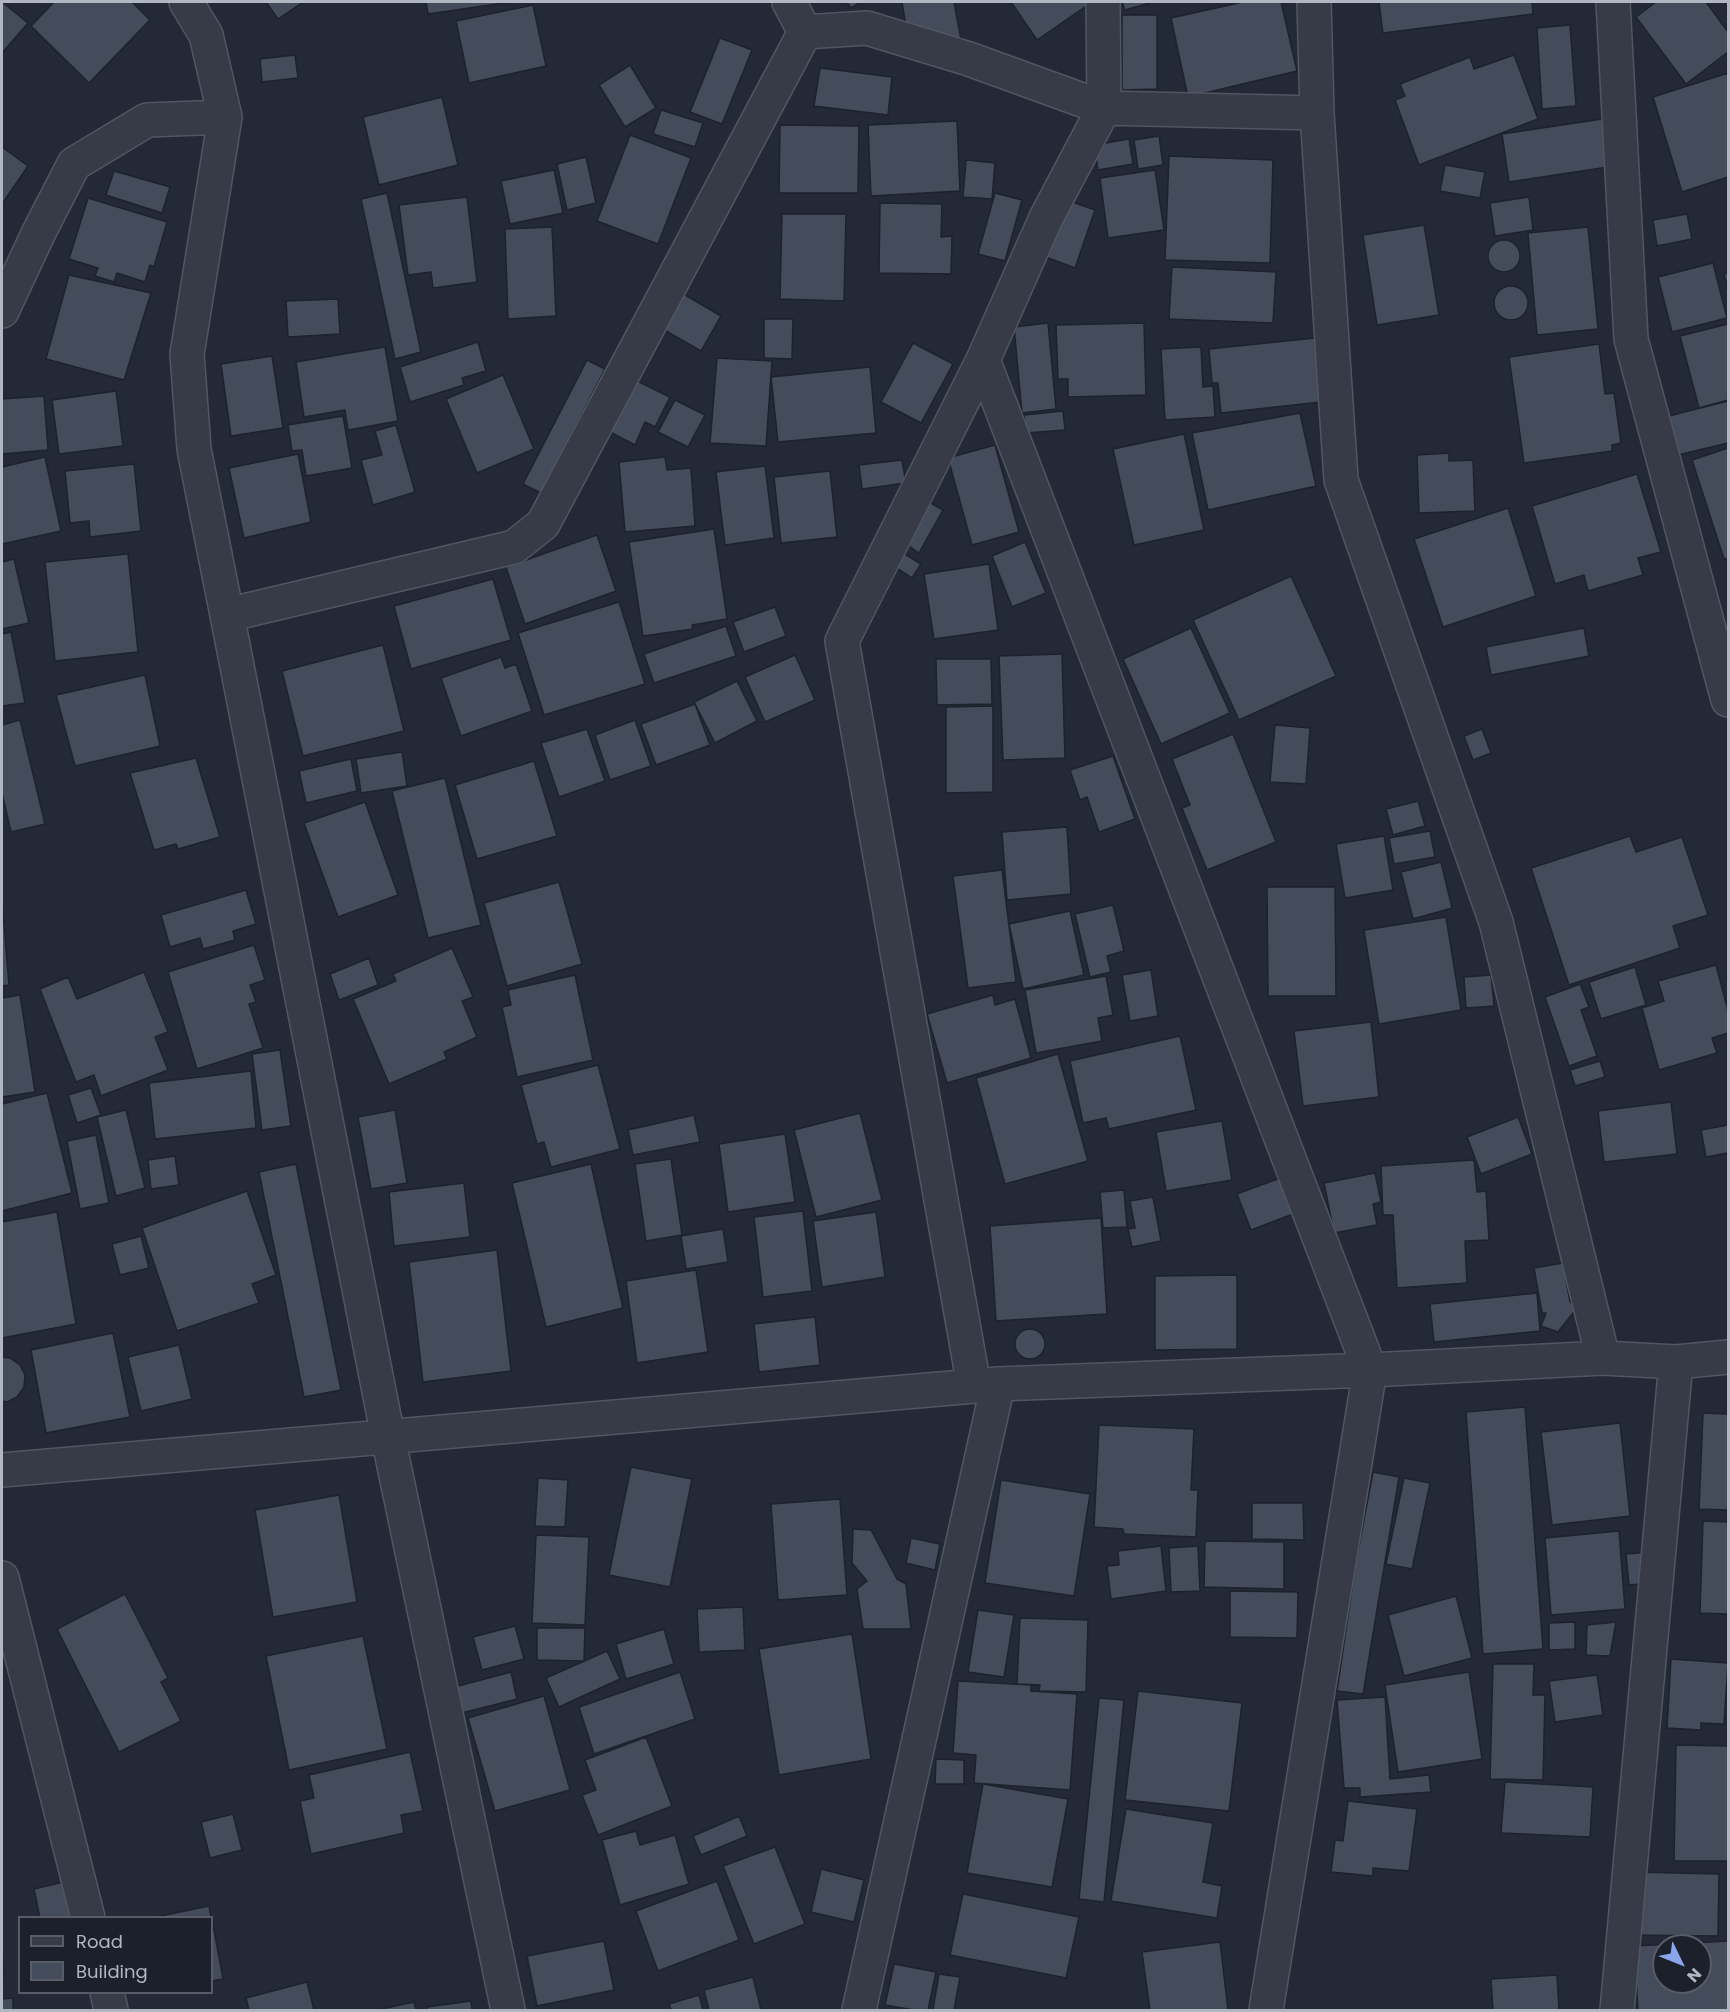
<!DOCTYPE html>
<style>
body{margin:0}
#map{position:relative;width:1730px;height:2012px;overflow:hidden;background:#232936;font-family:Poppins,sans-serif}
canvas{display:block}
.frame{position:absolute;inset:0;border:3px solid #b1b6c3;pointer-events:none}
.legend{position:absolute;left:18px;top:1916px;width:195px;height:78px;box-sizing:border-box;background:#1b202b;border:2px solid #575c68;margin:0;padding:8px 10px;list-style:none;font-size:18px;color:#b1b6c3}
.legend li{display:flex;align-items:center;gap:12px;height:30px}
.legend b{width:30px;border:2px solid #575c68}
.north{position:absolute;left:1652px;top:1934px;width:60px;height:60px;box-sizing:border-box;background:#1b202b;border:2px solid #575c68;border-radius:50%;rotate:133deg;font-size:16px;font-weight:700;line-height:24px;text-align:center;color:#b1b6c3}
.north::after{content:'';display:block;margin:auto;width:21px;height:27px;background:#8ca6ed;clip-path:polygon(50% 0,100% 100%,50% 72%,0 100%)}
</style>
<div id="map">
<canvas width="1730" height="2012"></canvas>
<div class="frame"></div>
<ul class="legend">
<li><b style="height:8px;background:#363b47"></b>Road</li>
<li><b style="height:16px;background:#444b5b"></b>Building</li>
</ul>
<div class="north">N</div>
</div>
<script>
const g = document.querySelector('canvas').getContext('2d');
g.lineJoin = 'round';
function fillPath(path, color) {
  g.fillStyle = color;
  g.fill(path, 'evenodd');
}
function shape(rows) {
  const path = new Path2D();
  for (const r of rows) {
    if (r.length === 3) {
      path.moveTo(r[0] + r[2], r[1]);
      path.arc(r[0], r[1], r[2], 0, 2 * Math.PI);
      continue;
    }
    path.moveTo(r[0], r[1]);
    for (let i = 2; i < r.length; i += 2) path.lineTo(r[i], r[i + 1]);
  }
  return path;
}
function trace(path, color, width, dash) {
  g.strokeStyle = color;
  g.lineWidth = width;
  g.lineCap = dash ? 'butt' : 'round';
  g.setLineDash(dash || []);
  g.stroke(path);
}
const building = shape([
 [2,2,28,23,2,53,2,2],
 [54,2,132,2,150,20,89,83,31,26,54,2],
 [266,2,303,2,278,19,266,2],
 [426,2,511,2,428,14,426,2],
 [847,2,861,2,851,8,847,2],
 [902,2,954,2,961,40,907,32,902,2],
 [1011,2,1092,2,1037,40,1011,2],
 [1122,2,1153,2,1125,10,1122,2],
 [1243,2,1281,2,1297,71,1188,97,1171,18,1243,2],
 [1379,2,1532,2,1533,14,1383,33,1379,2],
 [1656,2,1706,2,1728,32,1728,52,1686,84,1636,17,1656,2],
 [533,5,546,66,469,83,456,21,533,5],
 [1122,15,1157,15,1157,89,1122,90,1122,15],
 [1570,25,1576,106,1542,109,1537,28,1570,25],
 [720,38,752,50,722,124,690,112,720,38],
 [295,55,298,78,262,82,260,59,295,55],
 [1514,55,1538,119,1419,165,1395,100,1405,96,1400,84,1470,57,1474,69,1514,55],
 [630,65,656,108,625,127,599,85,630,65],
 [820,68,892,77,888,115,814,106,820,68],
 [1728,73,1728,177,1682,192,1653,97,1728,73],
 [442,97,458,165,379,185,363,117,442,97],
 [661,110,703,123,695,147,653,134,661,110],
 [1602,119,1608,167,1509,182,1502,134,1602,119],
 [957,121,960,191,871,196,868,125,957,121],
 [780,125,859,126,858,193,779,193,780,125],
 [630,135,691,158,658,244,597,221,630,135],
 [1159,136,1163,165,1138,169,1134,140,1159,136],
 [1129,139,1133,164,1098,170,1094,145,1129,139],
 [2,147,28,166,2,204,2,147],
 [1169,156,1273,160,1270,263,1165,260,1169,156],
 [586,157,596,203,567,210,557,164,586,157],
 [966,160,995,163,992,199,963,197,966,160],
 [1445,165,1485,172,1480,198,1440,191,1445,165],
 [554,170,563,213,510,224,501,181,554,170],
 [1155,170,1164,230,1108,238,1100,178,1155,170],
 [114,171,170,187,162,213,106,195,114,171],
 [387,193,421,352,395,359,361,199,387,193],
 [995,193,1022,200,1005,261,978,254,995,193],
 [467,197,477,282,433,288,431,272,408,275,399,205,467,197],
 [1529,197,1533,230,1495,236,1490,203,1529,197],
 [88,198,167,222,154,267,150,265,145,282,117,273,114,282,95,276,98,268,69,259,88,198],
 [1064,199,1095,210,1075,268,1043,256,1064,199],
 [880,203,942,204,941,237,952,236,951,274,879,273,880,203],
 [782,214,846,214,844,301,780,299,782,214],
 [1687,214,1692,239,1657,246,1653,220,1687,214],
 [1424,225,1439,315,1377,325,1363,235,1424,225],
 [552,227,556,316,508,319,505,229,552,227],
 [1588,227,1598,329,1537,335,1528,233,1588,227],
 [1504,256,16],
 [1713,263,1727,318,1672,332,1658,277,1713,263],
 [1172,267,1276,272,1273,323,1169,319,1172,267],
 [1728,273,1728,288,1724,274,1728,273],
 [69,275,151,293,124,380,46,359,69,275],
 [1511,303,17],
 [680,292,721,316,701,351,659,327,680,292],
 [338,299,340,334,288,337,286,301,338,299],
 [764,319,793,319,792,359,764,358,764,319],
 [1048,323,1056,409,1022,413,1014,327,1048,323],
 [1144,323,1146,395,1068,397,1068,379,1058,379,1056,325,1144,323],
 [1728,324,1728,400,1699,408,1680,336,1728,324],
 [1315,338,1321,402,1221,413,1218,383,1212,383,1209,349,1315,338],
 [478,342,486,371,462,378,464,385,410,402,400,367,478,342],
 [913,343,953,364,921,423,881,402,913,343],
 [1599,344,1605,394,1614,393,1621,443,1612,445,1612,451,1524,463,1509,357,1599,344],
 [385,347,398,421,348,430,345,410,304,417,296,362,385,347],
 [1201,347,1203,387,1213,386,1215,417,1165,420,1161,349,1201,347],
 [272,356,283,428,231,436,221,364,272,356],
 [717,358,772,361,766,446,710,443,717,358],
 [587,360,605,369,541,493,523,484,587,360],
 [870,367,876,433,778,442,771,377,870,367],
 [503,375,534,449,477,473,446,399,503,375],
 [635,380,670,397,655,427,645,422,635,445,610,432,635,380],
 [116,391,123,446,59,454,52,400,116,391],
 [44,396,48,450,2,454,2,399,44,396],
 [675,400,705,415,688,447,658,432,675,400],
 [1728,401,1728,443,1674,456,1665,417,1728,401],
 [1063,411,1065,430,1026,433,1024,415,1063,411],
 [1300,413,1316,486,1208,510,1192,433,1300,413],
 [343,416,352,468,306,476,302,450,292,451,288,425,343,416],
 [396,425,415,492,373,505,361,460,382,455,375,431,396,425],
 [1184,434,1204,530,1134,545,1113,449,1184,434],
 [995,445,1019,532,972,545,948,458,995,445],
 [1728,448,1728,558,1724,559,1692,460,1728,448],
 [1449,453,1449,461,1473,460,1475,511,1419,513,1417,455,1449,453],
 [298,454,311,522,244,538,229,468,298,454],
 [45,457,61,531,2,544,2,467,45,457],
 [665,457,667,470,691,468,695,526,625,532,619,462,665,457],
 [902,460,906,483,862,489,859,465,902,460],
 [134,464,141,531,90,537,89,521,70,523,65,471,134,464],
 [765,466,774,538,725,545,716,472,765,466],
 [830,471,837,537,781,543,774,477,830,471],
 [1637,474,1661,552,1638,558,1643,575,1588,591,1584,575,1555,584,1532,506,1637,474],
 [929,502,943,510,919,553,905,543,929,502],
 [1508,508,1536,596,1443,627,1414,539,1508,508],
 [714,529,727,619,692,625,693,629,643,636,629,542,714,529],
 [597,535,616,591,525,624,506,567,597,535],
 [1025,542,1046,593,1012,607,992,556,1025,542],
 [903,553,921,564,912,578,895,567,903,553],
 [128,554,138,652,55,661,45,562,128,554],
 [14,559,29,623,2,629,2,562,14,559],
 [989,564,998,630,934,639,924,574,989,564],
 [1291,576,1336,676,1239,720,1193,620,1291,576],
 [493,579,511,640,411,669,394,606,493,579],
 [619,602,645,684,544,715,518,633,619,602],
 [775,607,786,636,744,652,733,622,775,607],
 [726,626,736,656,654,683,644,654,726,626],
 [1191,628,1230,713,1161,744,1123,659,1191,628],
 [1584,628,1589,656,1491,675,1486,647,1584,628],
 [11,632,25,703,2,706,2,634,11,632],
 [383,645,404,731,303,756,282,671,383,645],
 [1062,654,1065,758,1003,760,999,656,1062,654],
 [795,655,815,700,765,722,745,677,795,655],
 [501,657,505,668,516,664,532,711,461,736,441,678,501,657],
 [936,659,991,659,992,704,937,705,936,659],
 [145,675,160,746,75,766,56,695,145,675],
 [737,681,757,721,715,743,694,702,737,681],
 [695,704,710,745,656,765,641,724,695,704],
 [993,706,993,792,946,793,946,707,993,706],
 [20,720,45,824,11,832,2,793,2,725,20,720],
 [635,720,651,766,610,780,595,735,635,720],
 [1275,725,1310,728,1306,784,1270,782,1275,725],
 [587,729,605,781,559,797,541,743,587,729],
 [1482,729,1491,753,1473,760,1464,736,1482,729],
 [1233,734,1276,842,1207,870,1182,808,1190,805,1172,759,1233,734],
 [402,752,407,786,361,793,356,759,402,752],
 [1113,756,1135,819,1099,832,1087,797,1080,800,1070,770,1113,756],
 [196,758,220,837,178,849,176,844,154,850,130,773,196,758],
 [351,759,357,791,306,803,299,771,351,759],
 [534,761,557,836,477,859,455,785,534,761],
 [445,778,481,925,428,938,392,791,445,778],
 [1418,801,1425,826,1393,835,1386,809,1418,801],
 [365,802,398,895,338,917,304,823,365,802],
 [1067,827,1071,894,1007,900,1002,832,1067,827],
 [1430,831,1435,857,1394,864,1389,838,1430,831],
 [1384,836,1393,890,1345,898,1336,844,1384,836],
 [1630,836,1636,852,1682,837,1708,915,1673,926,1680,948,1569,985,1531,868,1630,836],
 [1441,862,1452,908,1413,919,1401,872,1441,862],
 [1002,870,1016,982,968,988,953,876,1002,870],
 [559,882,582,964,507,986,484,903,559,882],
 [1267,887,1335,887,1336,996,1268,996,1267,887],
 [246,890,256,924,233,931,235,940,203,949,200,938,170,947,161,915,246,890],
 [2,900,9,985,2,986,2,900],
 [1113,905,1124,951,1107,956,1111,972,1090,977,1075,914,1113,905],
 [1070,911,1084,975,1023,989,1009,924,1070,911],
 [1446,917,1461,1010,1379,1024,1364,930,1446,917],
 [254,945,265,980,250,985,256,1002,249,1004,263,1048,197,1069,168,972,254,945],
 [452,948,473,997,462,1001,477,1037,444,1052,447,1059,389,1084,353,999,396,981,393,974,452,948],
 [369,958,378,985,339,1000,330,974,369,958],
 [1716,965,1728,1011,1728,1033,1712,1038,1717,1053,1659,1070,1642,1008,1664,1001,1658,981,1716,965],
 [1635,967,1646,1005,1601,1019,1589,982,1635,967],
 [1151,970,1158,1016,1130,1021,1122,975,1151,970],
 [144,972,168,1032,155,1037,168,1070,101,1096,94,1075,76,1082,40,989,68,977,77,999,144,972],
 [575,975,593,1060,517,1077,502,1007,511,1005,508,990,575,975],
 [1491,975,1494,1006,1466,1008,1464,977,1491,975],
 [1106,976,1113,1015,1098,1018,1102,1041,1036,1053,1025,990,1106,976],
 [1580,984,1589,1007,1581,1010,1597,1056,1569,1066,1545,997,1580,984],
 [20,995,35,1092,2,1097,2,998,20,995],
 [993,995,995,1005,1015,999,1031,1058,947,1083,927,1014,993,995],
 [1371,1022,1379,1097,1303,1106,1294,1031,1371,1022],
 [1180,1036,1196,1110,1109,1129,1106,1118,1083,1123,1070,1061,1180,1036],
 [280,1050,291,1126,262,1130,252,1054,280,1050],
 [1058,1054,1088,1161,1005,1184,976,1078,1058,1054],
 [1600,1061,1605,1077,1575,1086,1570,1070,1600,1061],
 [598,1065,620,1149,551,1167,544,1142,537,1144,521,1085,598,1065],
 [251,1071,256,1128,155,1139,149,1083,251,1071],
 [91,1088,101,1115,77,1123,68,1095,91,1088],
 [47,1093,72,1193,2,1211,2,1104,47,1093],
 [1671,1102,1677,1154,1604,1162,1598,1111,1671,1102],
 [126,1110,145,1188,116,1196,97,1117,126,1110],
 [395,1110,407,1183,371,1189,358,1117,395,1110],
 [860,1113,882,1200,816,1217,794,1130,860,1113],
 [694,1115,700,1142,633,1155,628,1130,694,1115],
 [1518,1117,1532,1154,1481,1174,1467,1137,1518,1117],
 [1222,1121,1232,1180,1166,1191,1156,1132,1222,1121],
 [1728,1125,1728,1153,1706,1157,1701,1130,1728,1125],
 [785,1134,795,1202,728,1212,719,1144,785,1134],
 [96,1135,109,1203,80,1209,67,1141,96,1135],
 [175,1156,179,1185,151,1189,148,1160,175,1156],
 [671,1159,682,1235,646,1241,635,1164,671,1159],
 [1474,1160,1477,1192,1486,1191,1489,1240,1465,1241,1467,1283,1397,1288,1393,1215,1383,1215,1381,1166,1474,1160],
 [296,1164,341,1390,304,1397,259,1172,296,1164],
 [591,1164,623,1308,546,1327,512,1183,591,1164],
 [1375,1173,1381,1202,1373,1204,1377,1225,1334,1233,1324,1183,1375,1173],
 [1288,1175,1301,1211,1251,1230,1237,1194,1288,1175],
 [464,1183,470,1237,394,1246,389,1192,464,1183],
 [1124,1190,1127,1227,1103,1228,1100,1192,1124,1190],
 [247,1191,276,1275,252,1284,259,1303,177,1331,142,1228,247,1191],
 [1153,1197,1161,1241,1132,1247,1128,1229,1135,1228,1130,1201,1153,1197],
 [803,1211,812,1291,763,1297,754,1217,803,1211],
 [57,1212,76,1324,2,1338,2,1222,57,1212],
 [876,1212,885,1277,822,1287,813,1221,876,1212],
 [1101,1218,1107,1314,996,1321,990,1226,1101,1218],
 [723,1229,728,1262,686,1269,681,1236,723,1229],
 [141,1236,149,1268,120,1275,112,1244,141,1236],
 [497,1250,511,1371,423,1382,409,1262,497,1250],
 [1563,1263,1570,1302,1577,1308,1558,1332,1541,1326,1546,1313,1542,1313,1534,1268,1563,1263],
 [696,1270,708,1352,637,1363,626,1281,696,1270],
 [1237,1275,1237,1349,1155,1350,1155,1276,1237,1275],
 [1537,1293,1540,1331,1434,1342,1430,1304,1537,1293],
 [815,1317,820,1365,759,1372,754,1324,815,1317],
 [1030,1344,15],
 [113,1333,130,1417,46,1433,31,1350,113,1333],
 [179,1345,192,1399,141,1411,128,1357,179,1345],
 [2,1357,10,1358,20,1365,25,1375,24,1387,17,1397,7,1402,2,1401,2,1357],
 [1525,1407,1543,1649,1483,1654,1466,1412,1525,1407],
 [1703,1413,1728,1414,1728,1510,1699,1509,1703,1413],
 [1620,1423,1630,1516,1552,1525,1541,1432,1620,1423],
 [1099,1425,1194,1429,1191,1490,1198,1490,1196,1537,1124,1534,1123,1529,1094,1527,1099,1425],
 [631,1467,692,1479,670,1587,609,1575,631,1467],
 [1373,1472,1399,1477,1363,1694,1337,1691,1356,1562,1373,1472],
 [538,1478,568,1480,565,1527,535,1526,538,1478],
 [1404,1478,1430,1483,1412,1569,1386,1564,1404,1478],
 [1001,1480,1090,1494,1074,1596,985,1583,1001,1480],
 [339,1495,357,1602,273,1617,255,1510,339,1495],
 [840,1499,847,1595,778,1600,771,1504,840,1499],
 [1252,1503,1303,1503,1304,1540,1252,1539,1252,1503],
 [1703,1521,1728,1522,1728,1614,1700,1613,1703,1521],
 [853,1529,871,1530,897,1579,906,1584,911,1629,863,1629,857,1589,867,1581,852,1563,853,1529],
 [1619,1531,1625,1609,1551,1615,1545,1538,1619,1531],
 [536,1535,589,1537,585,1625,532,1623,536,1535],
 [911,1538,940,1544,935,1570,906,1563,911,1538],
 [1205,1541,1284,1542,1284,1589,1204,1587,1205,1541],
 [1161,1546,1166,1591,1111,1599,1107,1566,1119,1565,1118,1551,1161,1546],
 [1198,1546,1200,1591,1171,1592,1169,1548,1198,1546],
 [1649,1552,1652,1583,1629,1585,1626,1554,1649,1552],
 [1230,1591,1298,1592,1297,1638,1230,1637,1230,1591],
 [125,1594,168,1678,161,1682,181,1721,119,1752,57,1629,125,1594],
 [1456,1596,1472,1658,1404,1676,1388,1615,1456,1596],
 [743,1607,745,1650,699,1652,697,1609,743,1607],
 [978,1610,1014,1615,1004,1677,968,1672,978,1610],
 [1020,1618,1088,1620,1086,1692,1039,1691,1040,1685,1017,1684,1020,1618],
 [1575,1622,1575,1649,1549,1650,1549,1623,1575,1622],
 [1616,1622,1610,1656,1586,1655,1587,1625,1616,1622],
 [515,1626,524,1659,482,1670,473,1637,515,1626],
 [537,1628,585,1628,584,1661,537,1660,537,1628],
 [664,1629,674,1664,626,1679,616,1644,664,1629],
 [852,1634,871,1759,779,1775,759,1649,852,1634],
 [363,1636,387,1749,289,1770,266,1656,363,1636],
 [607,1651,620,1679,559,1707,546,1678,607,1651],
 [1671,1659,1728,1663,1724,1724,1701,1723,1701,1730,1667,1728,1671,1659],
 [1493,1664,1534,1664,1533,1695,1545,1695,1543,1780,1490,1779,1493,1664],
 [511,1672,517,1699,454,1715,447,1689,511,1672],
 [680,1672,695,1719,594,1754,579,1707,680,1672],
 [1469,1672,1482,1759,1398,1772,1385,1685,1469,1672],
 [1597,1675,1603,1715,1555,1722,1549,1681,1597,1675],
 [958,1681,1031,1685,1031,1691,1077,1694,1070,1790,974,1783,976,1755,953,1753,958,1681],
 [1138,1691,1242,1703,1229,1811,1125,1800,1138,1691],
 [544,1696,570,1790,495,1811,468,1718,544,1696],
 [1385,1697,1390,1779,1429,1775,1431,1792,1360,1797,1360,1788,1344,1788,1337,1700,1385,1697],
 [1099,1698,1124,1700,1104,1902,1079,1899,1099,1698],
 [646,1737,672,1806,598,1835,582,1795,596,1790,585,1760,646,1737],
 [1676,1745,1728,1746,1728,1861,1674,1861,1676,1745],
 [410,1752,423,1811,401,1815,404,1833,311,1854,300,1801,314,1798,309,1775,410,1752],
 [936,1759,964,1760,964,1784,935,1784,936,1759],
 [1505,1782,1593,1787,1590,1837,1501,1833,1505,1782],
 [983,1784,1068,1799,1052,1887,967,1873,983,1784],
 [1348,1801,1417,1809,1409,1871,1373,1868,1373,1876,1331,1872,1335,1840,1343,1841,1348,1801],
 [1126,1809,1213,1823,1203,1882,1222,1886,1217,1918,1111,1901,1126,1809],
 [233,1814,242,1850,210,1858,201,1822,233,1814],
 [739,1816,747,1836,701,1855,693,1836,739,1816],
 [636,1831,640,1845,675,1835,689,1884,620,1905,602,1840,636,1831],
 [775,1847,805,1924,754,1944,723,1866,775,1847],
 [821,1869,864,1880,854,1922,811,1912,821,1869],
 [1633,1872,1719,1874,1718,1936,1632,1935,1633,1872],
 [72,1880,80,1918,40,1918,34,1889,72,1880],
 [717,1881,739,1940,658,1971,636,1911,717,1881],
 [963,1894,1079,1917,1066,1978,950,1955,963,1894],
 [209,1906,211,1918,151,1918,209,1906],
 [212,1919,223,1979,212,1981,212,1919],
 [604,1941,614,1990,537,2006,527,1956,604,1941],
 [1728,1941,1728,2010,1638,2010,1634,1946,1728,1941],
 [1664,1946,1700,1946,1700,1982,1664,1982,1664,1946],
 [1220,1942,1228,2010,1150,2010,1142,1952,1220,1942],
 [2,1945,4,1976,2,1976,2,1945],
 [894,1964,936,1972,928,2010,914,2010,885,2005,894,1964],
 [939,1974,960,1977,954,2010,933,2010,939,1974],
 [1557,1975,1559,2010,1493,2010,1491,1979,1557,1975],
 [753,1977,761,2010,709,2010,704,1990,753,1977],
 [307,1982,314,2010,249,2010,246,1998,307,1982],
 [699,1995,703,2010,671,2010,669,2004,699,1995],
 [13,1998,13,2010,2,2010,2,1999,13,1998],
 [471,2001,472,2010,427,2010,427,2007,471,2001],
 [414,2002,416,2010,377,2010,414,2002]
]);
const street = shape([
 [186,2,206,35,225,117],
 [1314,2,1317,113,1341,480,1496,922,1603,1358],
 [1613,2,1631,339,1728,700],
 [805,32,867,28,969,59,1104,108,1317,113],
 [2,311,39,232,74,164,147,120,225,117,187,354,194,449,227,615,514,547,543,524,805,32,789,2],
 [983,360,1370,1370,1266,2010],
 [227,615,388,1437,508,2010],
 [974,1386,842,641,983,360,1046,218,1104,108,1103,2],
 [2,1470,998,1384,1370,1370,1603,1358,1676,1362,1728,1357],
 [2,1578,88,1918],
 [107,1992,111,2010],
 [859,2010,998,1384],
 [1617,2010,1676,1362]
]);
fillPath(building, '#444b5b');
trace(building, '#1d222d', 1.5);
trace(street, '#515661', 36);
trace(street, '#363b47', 33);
</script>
